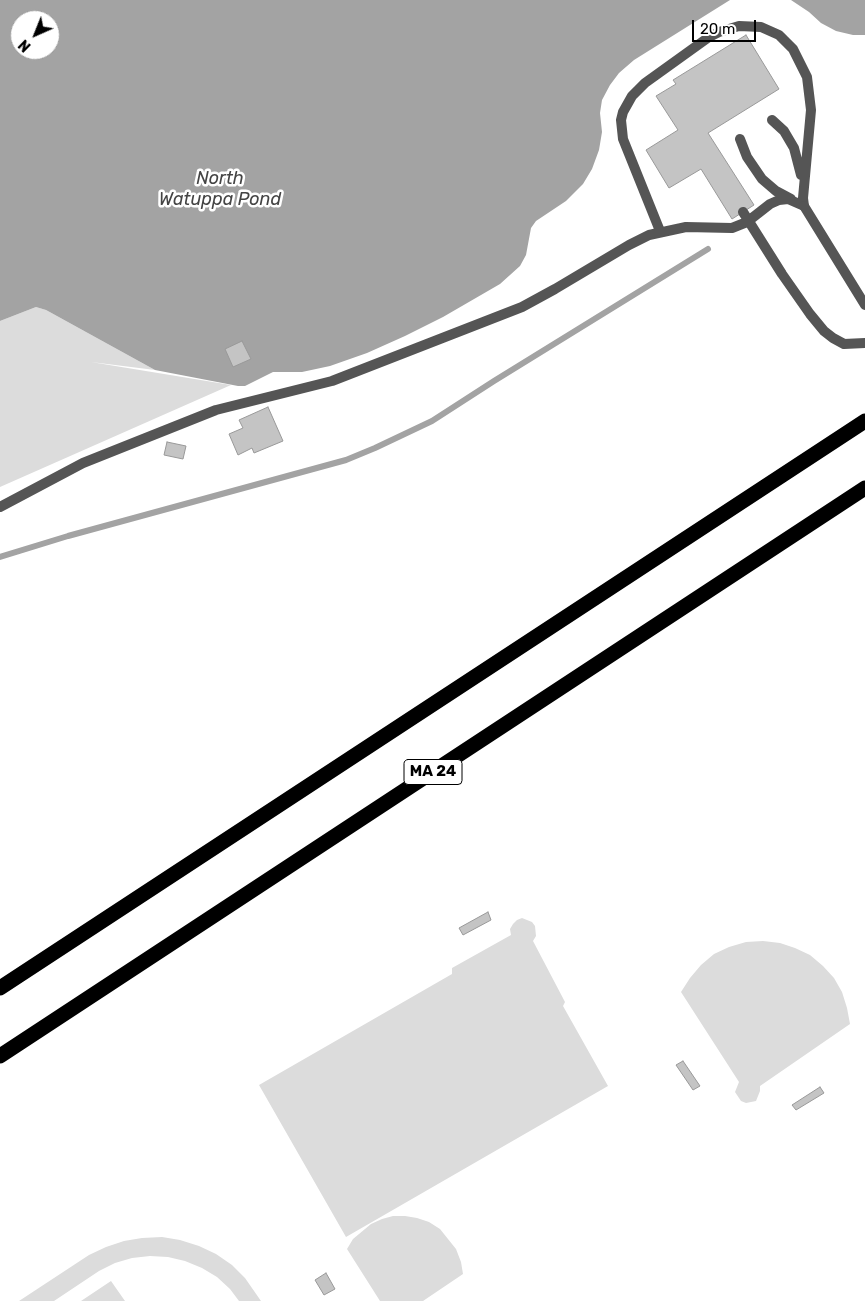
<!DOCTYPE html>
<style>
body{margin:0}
#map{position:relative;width:865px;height:1301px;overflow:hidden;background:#fff;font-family:Rubik,sans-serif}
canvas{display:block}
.north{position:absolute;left:10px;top:10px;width:50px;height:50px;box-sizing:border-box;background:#fff;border:1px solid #999;border-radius:50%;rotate:224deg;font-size:14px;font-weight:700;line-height:20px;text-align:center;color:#000}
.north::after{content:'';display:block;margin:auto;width:18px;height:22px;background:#000;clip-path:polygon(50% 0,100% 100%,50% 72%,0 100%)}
.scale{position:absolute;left:692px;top:20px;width:64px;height:22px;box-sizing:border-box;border:2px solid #000;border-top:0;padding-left:6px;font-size:15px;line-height:18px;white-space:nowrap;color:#000;-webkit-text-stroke:4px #fff;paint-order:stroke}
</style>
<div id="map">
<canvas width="865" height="1301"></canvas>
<div class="north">N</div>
<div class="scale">20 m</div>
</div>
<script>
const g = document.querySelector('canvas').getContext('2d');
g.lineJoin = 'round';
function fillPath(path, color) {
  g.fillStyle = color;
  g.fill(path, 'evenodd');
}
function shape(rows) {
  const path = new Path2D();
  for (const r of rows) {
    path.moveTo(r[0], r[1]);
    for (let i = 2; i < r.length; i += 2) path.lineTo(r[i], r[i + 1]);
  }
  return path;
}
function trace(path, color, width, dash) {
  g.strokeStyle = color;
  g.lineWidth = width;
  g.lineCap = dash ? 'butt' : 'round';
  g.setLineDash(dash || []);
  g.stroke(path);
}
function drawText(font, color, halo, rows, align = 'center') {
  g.font = font + ' Rubik,sans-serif';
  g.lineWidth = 5;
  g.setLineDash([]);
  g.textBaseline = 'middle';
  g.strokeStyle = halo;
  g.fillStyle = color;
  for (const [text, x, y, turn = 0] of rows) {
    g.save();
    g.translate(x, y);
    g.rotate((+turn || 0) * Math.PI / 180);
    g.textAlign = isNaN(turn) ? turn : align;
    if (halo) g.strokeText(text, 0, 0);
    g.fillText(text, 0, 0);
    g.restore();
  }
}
const green = shape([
 [36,307,46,310,155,370,91,362,231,385,0,487,0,321],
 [522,918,532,922,535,926,536,936,533,941,565,1002,563,1006,608,1086,346,1237,259,1085,452,974,452,968,511,935,510,929,513,924,517,920],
 [763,941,780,943,795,948,810,955,823,966,834,978,842,992,847,1008,850,1024,760,1086,760,1091,756,1101,746,1103,741,1101,735,1092,739,1082,681,992,690,978,701,965,714,954,729,947,746,942],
 [393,1216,405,1216,417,1218,429,1222,440,1229,456,1249,461,1262,463,1274,423,1301,380,1301,347,1249,353,1239,371,1224,382,1219],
 [162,1237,180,1240,199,1246,216,1254,232,1265,245,1278,261,1301,239,1301,230,1289,217,1277,202,1268,185,1261,168,1257,150,1256,132,1258,115,1263,99,1271,54,1301,19,1301,89,1255,106,1247,124,1241,142,1238],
 [111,1281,125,1301,81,1301]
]);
const water = shape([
 [0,0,730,0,634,60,619,73,610,85,602,100,600,113,602,132,599,150,592,169,583,184,566,201,536,221,531,228,526,255,520,266,500,284,443,317,405,336,367,353,330,366,302,372,273,372,245,386,238,386,155,370,46,310,36,307,0,321],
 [20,20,50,20,50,50,20,50],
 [791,0,865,0,865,35,853,35,836,31,821,23,809,12]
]);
const stream = shape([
 [0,557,68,536,346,460,375,448,432,421,494,381,708,249]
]);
const building = shape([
 [746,35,779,89,708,133,754,205,732,219,701,169,669,188,646,150,678,130,656,96,676,84,673,80,746,35],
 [242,341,251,359,233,367,225,349,242,341],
 [268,407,283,441,254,453,252,448,238,455,229,434,243,428,239,420,268,407],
 [167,442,186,446,183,459,164,455,167,442],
 [488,912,491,920,463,935,459,928,488,912],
 [683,1061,700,1086,693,1090,676,1065,683,1061],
 [820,1087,824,1093,796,1110,792,1105,820,1087],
 [326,1273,335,1289,324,1295,315,1280,326,1273]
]);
const service = shape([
 [772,120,784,131,794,148,801,175],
 [740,139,747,157,762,179,776,191,791,199],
 [743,212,782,274,810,314,824,331,833,338,844,344,865,343],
 [660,231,623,139,621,120,623,112,632,96,645,83,709,37,719,32,739,26,761,27,779,35,793,49,807,77,811,110,803,198,804,206],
 [0,507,83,463,216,410,332,381,522,307,555,289,629,245,649,235,686,227,732,228,747,222,770,204,779,200,788,199,804,206]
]);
const minor = shape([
 [804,206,865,305]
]);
const motorway = shape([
 [0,988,865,421],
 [0,1056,865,488]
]);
const shields = [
 [433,772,58]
];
const shieldNames = [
 ["MA 24",433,772]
];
const waterNames = [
 ["North",220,179],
 ["Watuppa Pond",220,200]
];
fillPath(green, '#dcdcdc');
fillPath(water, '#a3a3a3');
trace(stream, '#a3a3a3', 6);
fillPath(building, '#c4c4c4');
trace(building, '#999', 1);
trace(service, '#555', 10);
trace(minor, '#555', 10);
trace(motorway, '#000', 15);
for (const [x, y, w] of shields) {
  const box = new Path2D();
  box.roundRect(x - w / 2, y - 12.5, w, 25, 4);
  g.fillStyle = '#fff';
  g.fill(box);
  trace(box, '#000', 1);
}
drawText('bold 15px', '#000', null, shieldNames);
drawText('italic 18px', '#444', '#fff', waterNames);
</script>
